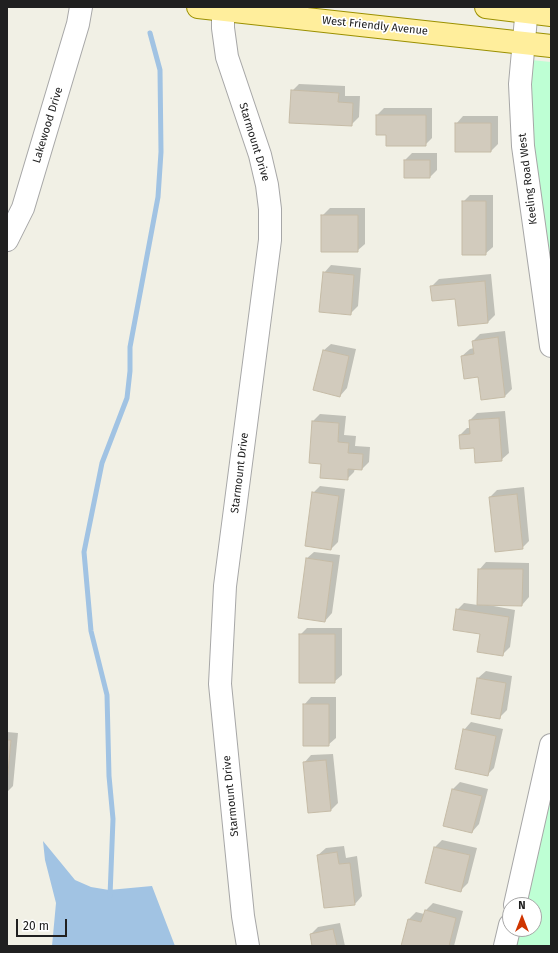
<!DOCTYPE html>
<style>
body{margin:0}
#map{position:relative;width:558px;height:953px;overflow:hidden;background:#f1f0e5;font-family:"Fira Sans",sans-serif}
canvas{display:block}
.frame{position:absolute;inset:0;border:8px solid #202020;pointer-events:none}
.north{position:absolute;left:502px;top:897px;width:40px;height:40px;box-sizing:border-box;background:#fff;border:1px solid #a6a6a6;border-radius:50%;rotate:0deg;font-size:11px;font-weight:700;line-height:16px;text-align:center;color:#202020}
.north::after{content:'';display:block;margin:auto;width:14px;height:18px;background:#cf3500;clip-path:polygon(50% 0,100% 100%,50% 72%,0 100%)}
.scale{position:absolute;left:16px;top:919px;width:51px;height:18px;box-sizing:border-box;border:2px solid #202020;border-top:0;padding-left:5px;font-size:12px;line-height:14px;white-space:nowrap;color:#202020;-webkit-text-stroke:3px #fff;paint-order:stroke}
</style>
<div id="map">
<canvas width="558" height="953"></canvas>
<div class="frame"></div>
<div class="north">N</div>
<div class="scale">20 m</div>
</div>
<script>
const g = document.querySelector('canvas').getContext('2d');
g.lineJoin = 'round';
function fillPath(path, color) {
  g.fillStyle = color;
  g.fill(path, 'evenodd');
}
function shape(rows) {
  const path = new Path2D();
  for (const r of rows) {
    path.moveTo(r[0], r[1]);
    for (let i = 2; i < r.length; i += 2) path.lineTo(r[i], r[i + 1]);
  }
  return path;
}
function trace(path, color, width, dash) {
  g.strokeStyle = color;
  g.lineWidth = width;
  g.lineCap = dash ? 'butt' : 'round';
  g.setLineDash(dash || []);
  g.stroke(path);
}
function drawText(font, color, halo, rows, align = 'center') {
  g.font = font + ' "Fira Sans",sans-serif';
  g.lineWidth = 3.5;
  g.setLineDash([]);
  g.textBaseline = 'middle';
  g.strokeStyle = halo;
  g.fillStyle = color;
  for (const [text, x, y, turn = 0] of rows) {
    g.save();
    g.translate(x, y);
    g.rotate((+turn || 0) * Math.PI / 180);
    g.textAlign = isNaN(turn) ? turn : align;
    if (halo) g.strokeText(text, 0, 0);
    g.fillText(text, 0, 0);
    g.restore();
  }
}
const park = shape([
 [531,60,551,62,551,297,530,148],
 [551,767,551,946,511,946,515,929,534,929,534,905,521,905]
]);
const water = shape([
 [43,841,75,880,91,887,109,890,152,886,175,946,52,946,56,903,45,860]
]);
const shadow = shape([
 [299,84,345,86,345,96,360,96,359,117,351,125,292,91],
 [384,108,432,108,432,138,425,145,387,134,377,115],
 [463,116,498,116,498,144,491,151,456,151,456,124],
 [412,153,437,153,437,170,430,177,405,160],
 [470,195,493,195,493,247,485,254,463,202],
 [330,208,365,208,365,244,357,251,322,216],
 [331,265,361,268,358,306,350,314,324,273],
 [491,274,495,315,488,322,459,325,456,298,431,287,439,279],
 [505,331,512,389,505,396,482,399,479,376,462,356,470,349,474,348,473,341,480,334],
 [331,344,356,349,347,388,340,396,323,351],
 [505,411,509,453,501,460,475,446,460,435,467,428,471,428,470,420,477,413],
 [320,414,346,416,344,435,356,436,355,446,370,447,369,462,362,469,355,468,354,472,347,479,322,463,313,421],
 [320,486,345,489,338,542,331,549,313,493],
 [524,487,529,541,522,548,490,497,497,490],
 [314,552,340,555,332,613,325,621,306,559],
 [486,562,529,563,529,597,522,605,483,604,515,610,510,647,502,655,457,610,464,603,478,605,479,570],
 [307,628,342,628,342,675,334,682,300,635],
 [486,671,512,676,507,710,499,718,478,678],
 [311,697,336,697,336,738,328,745,304,705],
 [471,722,503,729,494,768,487,775,464,730],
 [7,732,18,733,13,786,7,792],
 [333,754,338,803,330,811,304,763,311,755],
 [460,782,488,789,479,824,472,832,452,790],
 [442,840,477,848,468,883,461,890,427,882,435,847],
 [344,846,346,858,357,856,362,896,355,904,318,855,326,848],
 [433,903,463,911,454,946,402,946,409,919,416,912,424,914,426,910],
 [340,923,345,946,313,946,311,934,318,927]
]);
const stream = shape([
 [110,896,113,819,109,776,107,695,91,631,84,552,102,463,127,398,130,371,130,347,158,197,161,152,160,70,150,33]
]);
const building = shape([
 [291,90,339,93,338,102,353,103,352,126,289,123,291,90],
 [376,115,426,115,426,146,386,146,386,135,376,135,376,115],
 [455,123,491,123,491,152,455,152,455,123],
 [404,160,430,160,430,178,404,178,404,160],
 [462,201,486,201,486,255,462,255,462,201],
 [321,215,358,215,358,252,321,252,321,215],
 [323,272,354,275,351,315,319,312,323,272],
 [485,281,488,323,458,326,455,299,432,301,430,286,485,281],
 [498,337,505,397,481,400,478,377,464,379,461,356,474,354,472,341,498,337],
 [323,350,349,356,340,397,313,390,323,350],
 [499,418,502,461,475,463,474,448,460,449,459,435,470,434,469,420,499,418],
 [312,421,339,423,338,442,349,443,348,453,363,454,362,470,348,469,348,480,320,478,321,464,309,463,312,421],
 [312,492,339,496,331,550,305,546,312,492],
 [517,494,523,549,495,552,489,497,517,494],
 [306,558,333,562,325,622,298,618,306,558],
 [478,569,523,569,522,606,477,605,478,569],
 [456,609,509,617,503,656,477,652,480,634,453,630,456,609],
 [299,634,335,634,335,683,299,683,299,634],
 [477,678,506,683,500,719,471,714,477,678],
 [303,704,329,704,329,746,303,746,303,704],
 [463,729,496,736,488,776,455,769,463,729],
 [7,740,11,740,7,784,7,740],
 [326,760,331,811,308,813,303,762,326,760],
 [452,789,482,796,472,833,443,826,452,789],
 [434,847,470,855,461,892,425,883,434,847],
 [337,852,339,864,350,863,355,905,324,908,317,855,337,852],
 [425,910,456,918,449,946,401,946,408,919,421,922,425,910],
 [333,929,337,946,312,946,310,934,333,929]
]);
const minor = shape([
 [223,7,223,28,227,57,260,155,267,185,270,209,270,240,225,586,220,684,243,916,248,946],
 [527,7,520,84,523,146,551,346],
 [7,240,23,208,78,24,81,7],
 [515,905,551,745],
 [505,946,510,925]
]);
const major = shape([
 [198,7,551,46],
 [486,7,551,15]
]);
const streetNames = [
 ["West Friendly Avenue",375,26,6],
 ["Lakewood Drive",48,125,-73],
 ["Starmount Drive",254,142,73],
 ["Keeling Road West",528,179,-97],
 ["Starmount Drive",240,473,-83],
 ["Starmount Drive",231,796,-96]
];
fillPath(park, '#beffd4');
fillPath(water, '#a1c3e3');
fillPath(shadow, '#0003');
trace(stream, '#a1c3e3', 5);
fillPath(building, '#d2cbbd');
trace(building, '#c5bba6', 1);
trace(minor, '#a7a7a7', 24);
trace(major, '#9b9000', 24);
trace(minor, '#fff', 22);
trace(major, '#ffee9c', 22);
drawText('11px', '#202020', '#fff', streetNames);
</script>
